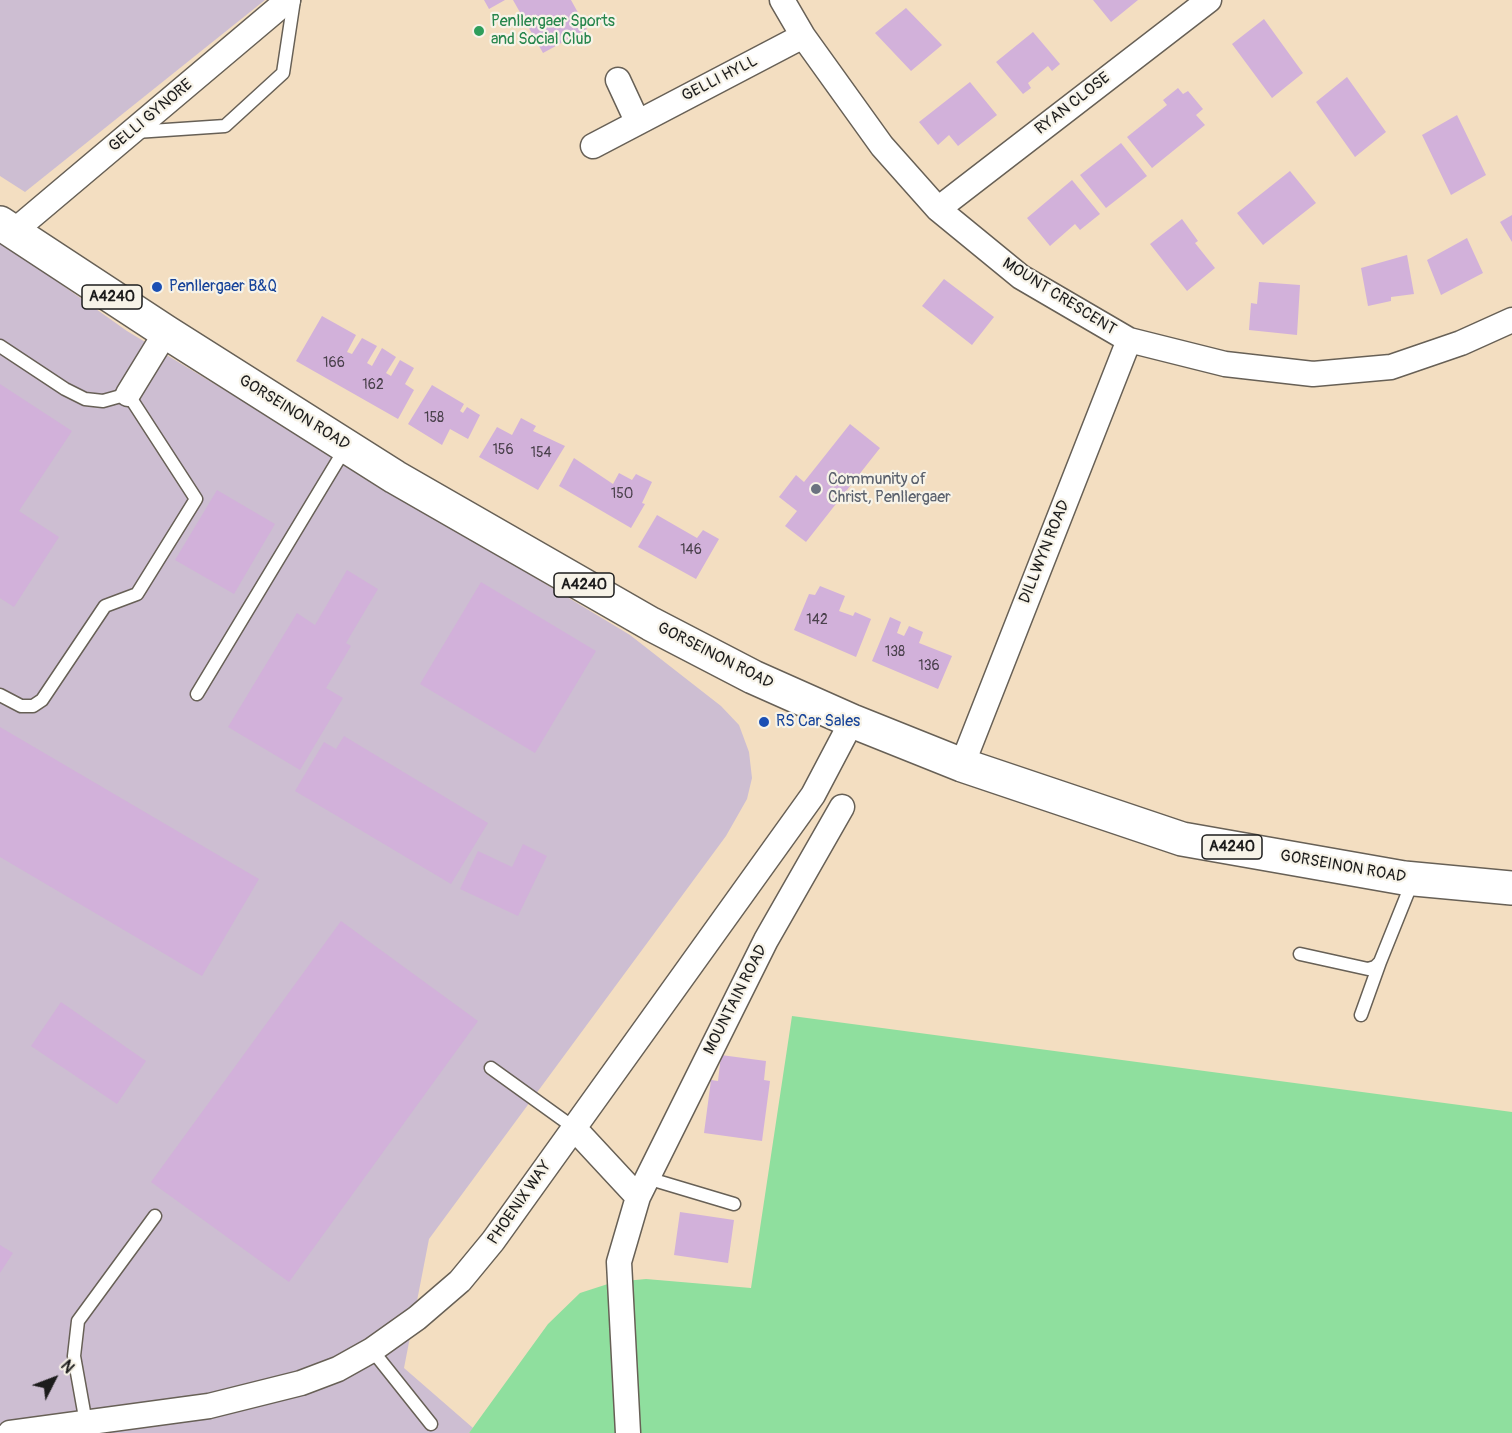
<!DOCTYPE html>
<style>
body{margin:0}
#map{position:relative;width:1512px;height:1433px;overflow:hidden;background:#f3dec1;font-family:Pangolin,sans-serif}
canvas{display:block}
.north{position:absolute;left:24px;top:1349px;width:60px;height:60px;-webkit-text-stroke:4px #f7f3e8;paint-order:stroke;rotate:48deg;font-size:16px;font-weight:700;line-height:24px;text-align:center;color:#1c1c1c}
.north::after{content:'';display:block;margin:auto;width:21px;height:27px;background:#1c1c1c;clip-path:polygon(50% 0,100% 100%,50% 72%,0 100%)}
</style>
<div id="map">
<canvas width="1512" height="1433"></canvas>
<div class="north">N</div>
</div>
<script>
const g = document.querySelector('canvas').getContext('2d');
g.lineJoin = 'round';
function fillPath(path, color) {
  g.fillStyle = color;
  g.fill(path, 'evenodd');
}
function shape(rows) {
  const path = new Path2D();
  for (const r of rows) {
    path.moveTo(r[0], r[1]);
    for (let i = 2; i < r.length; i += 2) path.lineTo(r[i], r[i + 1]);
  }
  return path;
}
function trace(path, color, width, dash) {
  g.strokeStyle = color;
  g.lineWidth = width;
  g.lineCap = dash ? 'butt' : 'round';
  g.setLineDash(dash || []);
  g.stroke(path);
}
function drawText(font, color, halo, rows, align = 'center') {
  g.font = font + ' Pangolin,sans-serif';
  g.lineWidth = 4.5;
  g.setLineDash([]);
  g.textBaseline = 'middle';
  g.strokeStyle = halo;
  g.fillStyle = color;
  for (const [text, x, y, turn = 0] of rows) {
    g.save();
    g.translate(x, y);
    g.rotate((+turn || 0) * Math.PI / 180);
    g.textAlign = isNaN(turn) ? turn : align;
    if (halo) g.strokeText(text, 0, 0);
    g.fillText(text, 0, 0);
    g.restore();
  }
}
const industrial = shape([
 [0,0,265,0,25,192,0,176],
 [0,241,127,331,630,635,721,706,739,725,749,752,752,778,747,799,726,836,429,1239,404,1368,473,1428,469,1433,0,1433]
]);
const green = shape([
 [792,1016,1512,1112,1512,1433,469,1433,548,1324,580,1293,614,1282,646,1279,751,1288]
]);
const building = shape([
 [484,0,505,0,489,9],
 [513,0,571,0,587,29,543,53],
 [1093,0,1138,0,1111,22],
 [906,8,942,45,911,71,875,33],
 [1264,19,1303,73,1272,98,1232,44],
 [1033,32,1060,64,1052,71,1048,66,1028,83,1031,88,1023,94,996,62],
 [1347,77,1386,132,1355,157,1316,102],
 [970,82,997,115,958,146,949,135,938,145,919,122],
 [1178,88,1183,94,1188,91,1203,109,1196,115,1205,125,1152,168,1127,137,1167,105,1163,100],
 [1457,115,1486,175,1451,195,1422,135],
 [1121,143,1147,176,1106,208,1080,175],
 [1290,171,1316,203,1263,245,1237,213],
 [1072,180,1100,214,1080,230,1075,224,1050,246,1027,218],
 [1512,215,1512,242,1500,222],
 [1182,219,1198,241,1195,243,1215,268,1187,291,1150,244],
 [1467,238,1483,273,1441,295,1427,260],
 [1407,255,1414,294,1391,297,1391,301,1368,306,1361,268],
 [944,279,994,317,972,345,922,306],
 [1259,282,1300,285,1297,335,1249,330,1251,303,1257,304],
 [322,316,356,335,347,352,352,354,362,338,377,346,367,363,372,366,382,348,396,357,386,373,391,376,400,360,414,368,405,384,414,390,398,419,296,361],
 [0,384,72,431,19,511,59,537,14,607,0,598],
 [432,385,464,404,460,411,463,413,467,407,480,415,468,439,450,429,442,445,408,424],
 [521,418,536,426,533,431,565,446,538,490,479,457,497,427,512,435],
 [850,424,880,448,806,542,785,526,797,511,779,497,796,475,804,482],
 [574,458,613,484,619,473,632,480,636,474,652,482,642,503,645,504,631,528,559,486],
 [217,490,275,524,234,594,175,560],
 [657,515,697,538,703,530,719,539,696,579,638,547],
 [347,570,378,589,346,643,351,646,326,688,343,698,300,770,228,727,297,613,315,625],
 [481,582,596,651,535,753,420,684],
 [820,586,845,596,839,611,853,616,855,612,871,619,856,657,794,630,809,594,815,595],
 [890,617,901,622,897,633,904,636,909,626,923,632,919,643,952,656,938,689,872,661],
 [0,727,259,879,202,976,0,857],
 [344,736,488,823,451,884,295,791,324,742,336,749],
 [523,844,547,856,518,916,460,889,478,851,512,867],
 [341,921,478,1021,289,1282,151,1182],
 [61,1002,146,1061,117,1104,31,1046],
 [721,1055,766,1061,764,1080,770,1081,762,1141,704,1133,711,1080,718,1081],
 [680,1212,734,1220,728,1263,674,1255],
 [0,1245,13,1253,0,1273]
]);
const service = shape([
 [136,132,225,126,283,73,294,0],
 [0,346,65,389,85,399,103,401,128,394,196,499,137,594,105,606,42,700,33,706,21,706,0,695],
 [197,694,346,447],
 [1300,954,1368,969,1375,967,1380,962,1413,880],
 [1361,1015,1380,962],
 [491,1068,573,1127],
 [647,1178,734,1204],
 [372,1350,431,1424],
 [86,1423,74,1356,78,1321,155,1216]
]);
const minor = shape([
 [782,0,803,36,882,146,938,209,1021,277,1129,340,1225,364,1313,374,1391,367,1461,343,1512,320],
 [618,80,637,121],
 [593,146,803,36],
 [938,209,1209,0],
 [13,232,288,0],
 [128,394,166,332],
 [962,765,1129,340],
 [573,1127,638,1197],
 [10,1433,209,1406,301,1383,338,1369,372,1350,417,1318,460,1281,493,1241,813,795,852,721],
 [628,1433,619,1262,638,1197,766,940,842,807]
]);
const primary = shape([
 [0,223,166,332,395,477,651,624,753,677,852,721,962,765,1182,839,1404,878,1512,888]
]);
const markers = [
 [479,31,6,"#2e9e5b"],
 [157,287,6,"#1a4fb4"],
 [816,489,6,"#6b7280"],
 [764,722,6,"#1a4fb4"]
];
const numberNames = [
 ["166",334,363],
 ["162",373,385],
 ["158",434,418],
 ["156",503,450],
 ["154",541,453],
 ["150",622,494],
 ["146",691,550],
 ["142",817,620],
 ["138",895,652],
 ["136",929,666]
];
const shields = [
 [112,297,60],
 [584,585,60],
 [1232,847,60]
];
const shieldNames = [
 ["A4240",112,297],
 ["A4240",584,585],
 ["A4240",1232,847]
];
const leisureNames = [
 ["Penllergaer Sports",491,22],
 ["and Social Club",491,40]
];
const streetNames = [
 ["GELLI HYLL",720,79,-27],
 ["RYAN CLOSE",1073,104,-38],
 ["GELLI GYNORE",151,116,-40],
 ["MOUNT CRESCENT",1059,297,32],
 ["GORSEINON ROAD",294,413,32],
 ["DILLWYN ROAD",1045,552,-68],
 ["GORSEINON ROAD",715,656,27],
 ["GORSEINON ROAD",1343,867,10],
 ["MOUNTAIN ROAD",736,1000,-63],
 ["PHOENIX WAY",520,1203,-55]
];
const transitNames = [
 ["Penllergaer B&Q",169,287],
 ["RS Car Sales",776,722]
];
const worshipNames = [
 ["Community of",828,480],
 ["Christ, Penllergaer",828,498]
];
fillPath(industrial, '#cdbed2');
fillPath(green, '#8fdf9e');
fillPath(building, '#d2b1da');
trace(service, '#676056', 15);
trace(minor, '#676056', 27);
trace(primary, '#676056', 36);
trace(service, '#fff', 12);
trace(minor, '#fff', 24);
trace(primary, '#fff', 33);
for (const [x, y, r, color] of markers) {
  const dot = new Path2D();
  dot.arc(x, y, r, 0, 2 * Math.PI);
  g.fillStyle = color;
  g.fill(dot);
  trace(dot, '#f7f3e8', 2);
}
drawText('14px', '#4a414c', null, numberNames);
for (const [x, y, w] of shields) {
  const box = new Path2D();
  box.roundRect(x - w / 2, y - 12, w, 24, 4.5);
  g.fillStyle = '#f7f3e8';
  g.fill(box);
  trace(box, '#1c1c1c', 1.5);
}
drawText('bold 15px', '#1c1c1c', null, shieldNames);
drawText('16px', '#27864d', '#f7f3e8', leisureNames, 'left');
drawText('16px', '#1c1c1c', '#f7f3e8', streetNames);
drawText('16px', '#164399', '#f7f3e8', transitNames, 'left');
drawText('16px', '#5b616d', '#f7f3e8', worshipNames, 'left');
</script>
